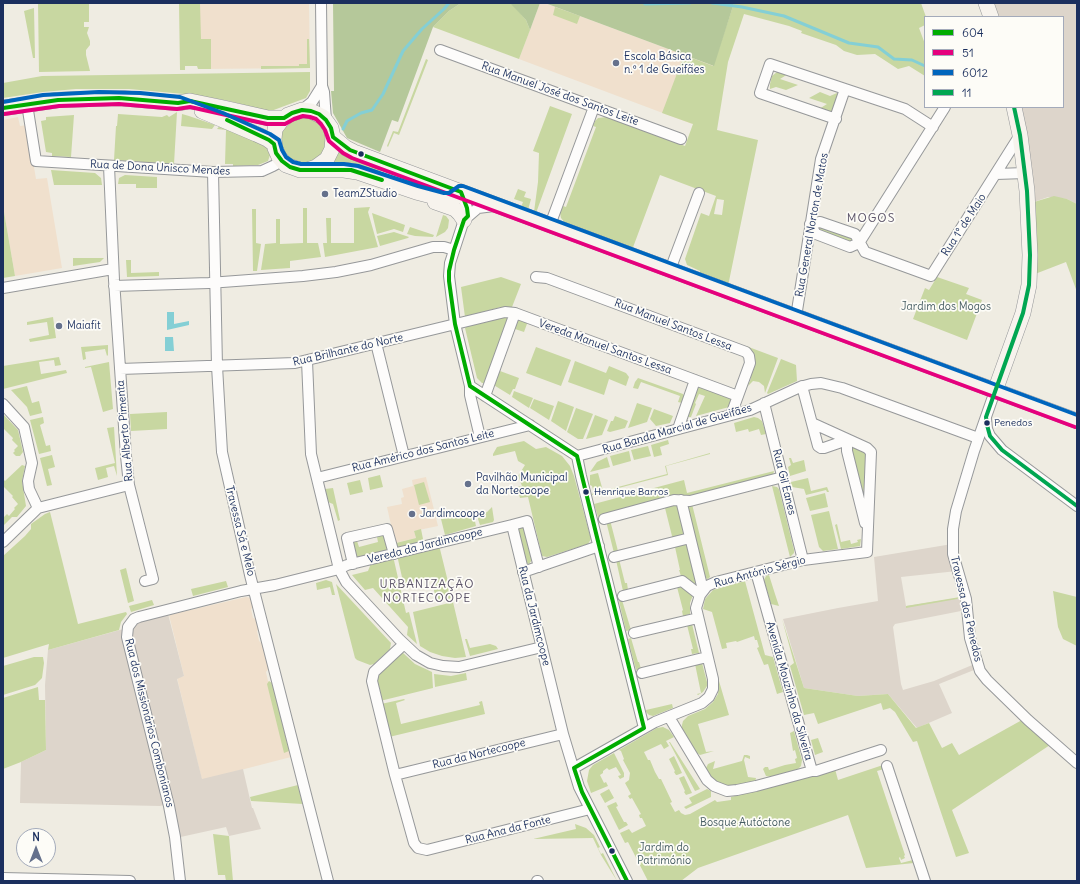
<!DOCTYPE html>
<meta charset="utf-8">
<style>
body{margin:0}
#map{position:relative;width:1080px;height:884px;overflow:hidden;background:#efece2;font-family:Delius,sans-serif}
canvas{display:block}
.frame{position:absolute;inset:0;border:4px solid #1b2f5e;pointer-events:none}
.legend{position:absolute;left:924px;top:16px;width:140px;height:92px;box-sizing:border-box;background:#fdfcf7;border:1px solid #a3aaba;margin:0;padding:5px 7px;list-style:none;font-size:12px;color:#1b2f5e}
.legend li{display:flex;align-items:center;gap:8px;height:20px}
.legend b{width:20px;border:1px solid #a3aaba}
.north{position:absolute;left:16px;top:828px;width:40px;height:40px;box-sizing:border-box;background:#fdfcf7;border:1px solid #a3aaba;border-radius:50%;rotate:0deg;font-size:11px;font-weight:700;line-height:16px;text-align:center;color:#1b2f5e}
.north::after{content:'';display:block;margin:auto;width:14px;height:18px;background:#65718c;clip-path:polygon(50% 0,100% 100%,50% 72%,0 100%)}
</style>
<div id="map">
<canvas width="1080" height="884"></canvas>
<div class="frame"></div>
<ul class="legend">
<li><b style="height:5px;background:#00ac00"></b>604</li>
<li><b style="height:5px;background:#e5007d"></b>51</li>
<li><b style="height:5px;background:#0065bd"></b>6012</li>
<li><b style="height:5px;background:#00a651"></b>11</li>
</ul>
<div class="north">N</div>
</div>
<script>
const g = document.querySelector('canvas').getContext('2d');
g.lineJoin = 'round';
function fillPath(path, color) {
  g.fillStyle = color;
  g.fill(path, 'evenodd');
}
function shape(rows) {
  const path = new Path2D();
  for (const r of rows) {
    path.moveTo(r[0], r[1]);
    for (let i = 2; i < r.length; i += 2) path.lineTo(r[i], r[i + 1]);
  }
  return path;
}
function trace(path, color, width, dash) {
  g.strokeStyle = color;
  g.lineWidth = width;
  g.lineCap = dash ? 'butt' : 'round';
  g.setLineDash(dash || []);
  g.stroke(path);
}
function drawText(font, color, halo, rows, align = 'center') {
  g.font = font + ' Delius,sans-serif';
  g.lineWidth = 3.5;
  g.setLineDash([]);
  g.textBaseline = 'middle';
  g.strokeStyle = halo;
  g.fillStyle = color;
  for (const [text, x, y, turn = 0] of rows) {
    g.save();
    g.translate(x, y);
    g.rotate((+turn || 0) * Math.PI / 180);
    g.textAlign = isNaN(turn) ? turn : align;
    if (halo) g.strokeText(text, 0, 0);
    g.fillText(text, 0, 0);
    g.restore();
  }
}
const built = shape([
 [197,3,309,3,310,68,198,69],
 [540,3,545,3,714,66,692,124,519,59],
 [18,117,20,126,27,125,36,179,47,178,62,268,15,276,3,206,3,120],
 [426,477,438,526,414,531,416,538,395,543,387,507,402,504,401,498,404,497,402,489,413,486,412,480],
 [246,597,251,598,253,607,251,609,253,618,256,619,259,629,257,631,259,641,263,644,269,668,266,672,268,681,272,683,291,757,202,780,177,678,184,676,169,615]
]);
const industrial = shape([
 [987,3,1077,3,1077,204,1067,199,1048,197,1034,202,1016,107,1063,107,1063,17,992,17],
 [952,544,957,571,901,577,906,606,964,597,966,610,895,624,893,627,901,684,903,690,934,681,977,663,979,668,939,684,952,713,917,728,888,694,858,696,804,688,783,619,838,608,878,601,874,557],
 [167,610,184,676,177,679,202,779,243,769,252,808,253,808,261,829,229,836,226,827,176,838,128,637,131,622],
 [127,628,168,804,160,806,20,803,21,762,46,750,45,685,48,650]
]);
const green = shape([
 [38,3,89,3,89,22,84,22,84,27,89,27,87,33,90,41,90,45,86,50,86,55,90,71,39,72],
 [179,3,200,3,201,39,211,39,211,69,198,69,197,66,185,66,185,70,180,70],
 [461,3,510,3,513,5,526,20,530,30,519,59,433,27,449,11],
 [734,3,921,3,926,17,925,17,925,25,919,28,925,44,925,76,909,66,898,69,875,54,857,55,844,51,836,45,801,33,802,31,789,26,744,14,728,62,717,130,758,140,728,286,699,275,700,271,687,265,685,259,701,213,709,216,716,196,660,175,632,250,565,223,561,218,560,213,563,206,566,207,596,127,593,126,595,121,598,118,607,117,685,146,693,124,662,113,684,55,713,66],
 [717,199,724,200,722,215,714,214],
 [555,7,580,16,577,24,553,15],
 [34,8,35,58,33,58,24,11],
 [307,39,309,39,310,68,261,69,261,66,299,66,299,64,307,64],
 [426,59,428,60,399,135,394,133,388,147,387,146,393,131,398,132],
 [310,72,310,91,306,98,271,111,264,110,229,101,195,95,129,89,76,89,43,92,3,98,3,83,42,76],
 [777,72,788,74,780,79,798,85,786,90,776,87,770,89,770,84,772,76],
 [820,92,830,96,837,93,838,97,832,111,828,112,819,109,827,104,809,98],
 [550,106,572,114,536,213,534,212,538,182,539,153,533,151],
 [177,112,174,164,114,160,116,126,117,126,118,114,162,117,167,115,169,117],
 [182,114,189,116,215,125,212,129,181,126],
 [74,115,71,157,52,156,52,153,46,152,41,121,46,120,46,117],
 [296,117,312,117,325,128,328,147,315,163,295,164,281,150,281,130],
 [222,123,267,144,270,155,268,161,258,165,233,166,233,164,225,164,226,130,217,129],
 [338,150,381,168,379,174,331,164],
 [51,170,95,173,101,178,102,185,54,185],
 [125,175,157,177,157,188,136,188,136,184,118,184,119,178],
 [518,189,526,192,524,197,531,199,528,210,521,207,523,202,514,199],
 [1054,196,1067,199,1077,204,1077,292,1066,262,1035,274,1034,202],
 [3,206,15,276,3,278],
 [370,207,368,212,378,247,325,257,323,243,327,243,326,218,331,218,331,243,354,243,354,208],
 [303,208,307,208,307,243,318,243,321,257,290,261,290,268,261,270,265,244,276,243,276,219,280,219,280,244,303,243],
 [252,209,256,209,256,243,261,244,257,271,253,271],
 [372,213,405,225,403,232,394,229,377,234],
 [443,215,446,216,449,220,448,228,445,232,436,237],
 [823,226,854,239,853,243,820,231,820,227],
 [410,227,434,235,433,237,415,236,407,234],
 [394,232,409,237,408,238,380,246,377,236],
 [73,258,104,258,100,262,73,266],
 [126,260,131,260,131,273,159,272,159,276,127,277],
 [501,277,521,284,512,307,501,307,465,317,461,287],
 [937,277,969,288,966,294,982,300,967,340,913,319,925,288,929,290],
 [53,317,56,338,30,342,29,339,49,335,47,322,27,325,27,322],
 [504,317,510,319,486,383,482,383,477,378,465,328,467,326],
 [517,317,528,321,524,332,515,329,511,340,509,339],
 [108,345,108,355,107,356,105,349,85,352,86,359,83,360,81,347],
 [746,346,778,358,765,393,764,386,759,382,753,381,748,386,751,378,749,377,755,360,752,352,745,347],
 [536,347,571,360,561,386,526,373],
 [59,357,61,365,55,366,54,360,39,362,41,374,66,370,67,373,3,389,3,366],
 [781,359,796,365,797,381,768,394,767,393],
 [501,361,503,362,500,371,519,378,515,389,513,389,510,395,492,384],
 [575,361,606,373,609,366,626,373,629,377,626,386,609,379,604,395,568,382],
 [109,362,113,409,103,412,91,367,85,368,85,367],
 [638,378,683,394,685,397,682,403,678,402,680,396,641,382,638,389,633,388,635,382],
 [697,385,731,399,729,407,696,416,705,396,699,394,695,403,696,404,691,417,687,417],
 [27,386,32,403,39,401,42,413,30,416,27,407,11,390],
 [514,391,533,398,529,408,512,397],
 [534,399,554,406,549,420,530,408],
 [558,401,574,407,566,431,551,421],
 [637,403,652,408,647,422,628,428],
 [576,408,593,414,583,439,578,439,567,432],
 [654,409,673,416,670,423,656,426,650,419],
 [167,412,167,429,131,431,130,414],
 [3,414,18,430,23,452,20,456,16,456,13,453,15,451,14,450,18,446,12,440,13,438,3,428],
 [595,415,608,420,602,435,586,439],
 [615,416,628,421,625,428,610,432,607,431,611,421,613,421],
 [43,417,44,423,40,425,46,446,50,445,51,451,39,454,30,420],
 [754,417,758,418,762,421,766,434,761,435,759,429,749,432,748,429,736,432,734,423],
 [114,427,117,476,114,466,106,468,108,477,98,480,95,468,115,463,107,428],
 [668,440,669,444,660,447,662,455,654,457,651,445],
 [524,441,536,449,546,447,562,456,570,466,574,476,591,539,588,544,547,557,542,556,528,497,520,498,517,487,522,486,518,476,525,465,518,461,515,451,493,456,493,454,497,447],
 [648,446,651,456,634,460,631,450],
 [854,447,867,452,869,458,866,459,863,499,865,510,852,448],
 [629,451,631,461,613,466,610,456],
 [710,453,710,454,666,466,668,475,592,495,592,494,594,493,592,486,590,485,590,475,598,473,603,491,667,474,665,466],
 [52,455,55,467,48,469,52,485,47,486,40,458],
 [607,457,610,467,590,472,597,462],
 [789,458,791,458,793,463,804,460,806,471,790,476,788,467,791,465],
 [22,465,25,466,22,481,26,506,17,517,12,517,3,526,3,518,7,514,9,516,15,509,14,508,18,504,12,497,13,496,3,486,3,479,5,481],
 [774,471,773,475,688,497,676,496,598,517,594,504,684,480,687,493],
 [380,475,383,487,370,490,368,478],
 [808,478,811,491,827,487,829,492,827,492,826,490,806,495,804,489,792,487,791,482],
 [360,480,363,492,350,495,347,483],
 [424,482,430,502,419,505,414,485],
 [772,486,777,487,779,489,794,550,794,553,790,557],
 [333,488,340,520,338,521,333,504,328,502,325,489],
 [825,493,828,507,810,511,806,498],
 [677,504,686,535,673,540,665,508,661,509,660,508],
 [692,504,710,577,708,579,705,578,686,506],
 [492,507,494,520,493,522,480,525,477,516,487,512],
 [829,511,838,549,823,551,819,547,811,515],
 [50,512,78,624,126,612,127,614,121,622,119,630,48,650,49,644,3,658,3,556,25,536,31,529,31,524,45,514],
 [457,515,466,518,474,517,476,526,445,535,441,519],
 [610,520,618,551,614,553,606,521],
 [837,524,841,542,850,540,851,544,858,542,857,540,861,539,860,546,841,549,835,525],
 [524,527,532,560,529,564,526,563,517,528],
 [421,529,424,544,396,551,396,543,416,538,414,531],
 [385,534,390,552,355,561,350,542,357,541,359,547,378,542,377,537],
 [687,543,697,581,693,585,681,576,679,570,680,570,675,547],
 [439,545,452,598,437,602,431,579,404,586,397,555],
 [393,556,406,613,409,612,417,644,407,635,408,627,373,588,365,590,352,575,368,571,372,561],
 [619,559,625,583,627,583,628,590,623,591,616,560],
 [126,568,134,601,128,603,120,570],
 [769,575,775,594,779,606,771,604,764,580,766,576],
 [326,580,332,582,335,595,332,595,330,587,317,590,316,583],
 [226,581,228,587,193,596,191,589],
 [745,581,765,655,773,657,783,692,777,694,768,664,764,665,757,648,759,647,757,640,755,640,754,636,737,642,736,641,726,643,727,648,722,649,712,612,703,609,705,599,713,590],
 [336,584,391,643,390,649,374,664,370,665,357,660,355,658],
 [681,584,693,595,690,603,690,614,683,616,682,611,683,610,677,587],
 [1053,591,1077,597,1077,646,1063,639,1058,627],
 [960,597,957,599,906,608,906,606],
 [152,600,154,605,131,612,129,606],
 [622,600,631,630,626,631,619,601],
 [453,602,466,657,455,658,442,656,430,652,420,646,413,612],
 [782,619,804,688,858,696,888,694,916,728,929,723,942,748,952,743,959,755,1022,720,1050,745,952,810,969,853,956,857,917,741,913,742,895,712,890,708,883,710,881,703,818,724,814,713,804,715,790,666,794,663],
 [692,624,699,653,692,654,691,649,693,649,687,625],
 [631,638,638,662,639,662,641,669,636,670,628,639],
 [465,639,467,639,470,648,490,644,496,646,498,649,470,656],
 [402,652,415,664,432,672,433,688,380,701,375,683,379,672],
 [34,657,43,657,44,663,42,678,35,685,3,695,3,666],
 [702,663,707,682,707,686,703,692,698,695,697,694,701,693,695,664],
 [466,673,467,680,435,687,434,674,451,676],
 [269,681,272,683,289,751,284,753,267,684],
 [719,681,729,715,698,724,706,752,714,751,700,755,696,752,682,728,682,725,683,721,688,716,705,709,713,702,718,694],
 [38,687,39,700,45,700,46,750,21,762,3,769,3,698],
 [404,699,405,700,396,703,401,724,480,705,479,702,482,701,485,714,389,737,381,704],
 [672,704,673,708,653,716,649,715,646,712,646,710],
 [663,727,669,730,674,737,666,741,669,746,664,749,661,744,644,752,648,760,650,760,655,772,659,779,661,779,672,802,670,803,675,812,679,810,681,813,685,815,690,814,715,800,717,802,731,800,731,797,805,778,835,769,838,780,883,765,884,769,877,771,905,855,904,856,905,858,901,860,900,857,899,858,901,863,913,860,914,863,866,868,848,815,698,868,681,881,648,881,628,842,625,843,620,833,629,829,632,833,646,826,642,818,640,818,639,815,641,814,632,798,630,799,628,796,631,794,625,783,629,780,630,773,623,760,624,759,621,751,619,750,657,728],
 [794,731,802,760,801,766,798,769,772,777,766,776,763,769,765,767,768,767,769,770,785,765,796,763,795,759,797,758,795,750,793,751,790,733],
 [818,738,823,752,815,755,811,740],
 [669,742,670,742,700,789,695,791],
 [614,753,624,773,624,777,620,779,618,776,621,775,616,767,609,770,607,768,603,771,603,773,600,775,604,783,606,782,608,786,591,793,587,781,589,770,593,765],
 [744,755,747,755,750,756,750,759,745,757,744,760,748,777,756,778,755,782,734,787,725,786,713,780,706,768,708,764,715,761,713,769,742,761],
 [674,756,682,773,677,775,676,775,674,772,675,771,669,759],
 [684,776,692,793,686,795,684,792,685,791,679,778],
 [298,785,303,804,251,801,250,797],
 [609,789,614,798,605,803,600,794],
 [707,789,711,791,711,797,686,809,684,807,692,803,689,798],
 [616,802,618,806,616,807,624,822,626,822,628,825,619,830,607,806],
 [575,824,586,828,594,835,600,847,598,848,601,854,603,853,617,881,601,855,593,838,533,839,576,829],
 [213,834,229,836,233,881,226,881,225,875,218,875]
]);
const forest = shape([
 [333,3,461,3,449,11,433,27,398,122,392,120,380,152,347,138,333,113,331,91,334,91],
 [510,3,540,3,530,30,526,20],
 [545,3,734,3,714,66]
]);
const water = shape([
 [174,312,174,324,189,321,189,325,167,330,167,312],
 [165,337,173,337,174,351,165,351]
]);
const stream = shape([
 [644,3,645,4,690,3],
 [712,3,742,7,784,16,849,43,878,47,894,59,912,60,925,66],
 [343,129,347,121,361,113,372,110,383,94,403,51,422,29,444,9,449,3]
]);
const street = shape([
 [321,3,322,86,324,92,326,120],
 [440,50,681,139],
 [27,104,36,161,213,172,262,171,273,166,282,161],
 [302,110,312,102,322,86],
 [836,119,760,93,770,64,905,109,933,127],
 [109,166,114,280,126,456,129,485,153,579,145,581],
 [213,172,217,366,222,452,250,575,328,881],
 [996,174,1025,173],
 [461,192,467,208,468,216],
 [550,225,594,107],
 [859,243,850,247,816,234,810,224,820,222,855,234,865,252,931,276,1020,135],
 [859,243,945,107],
 [670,270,699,193],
 [536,277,547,278,746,352,749,356,750,363,731,415],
 [114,286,209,283,303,276,336,272,371,265,433,247,444,247,454,250],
 [3,288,113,269],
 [796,317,821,159,845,89],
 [376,343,404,456],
 [307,361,311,454,339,569,347,565,512,525],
 [120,369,295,363,505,312,515,313,738,396],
 [470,386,577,456],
 [802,386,818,446,821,448,824,448,847,440,847,451,865,523],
 [995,391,974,451,956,511,953,529,953,554,966,599,970,638,980,671,987,680,1028,720,1077,763],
 [485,396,515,313],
 [764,403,803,560],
 [3,404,24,427,32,463,28,481,29,489,38,508],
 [986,419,987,429,990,436,1002,450,1077,506],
 [678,429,695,380],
 [480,437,470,395,470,386,455,324,449,276,450,263,464,220,478,208,494,206],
 [577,456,750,410,800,387,811,384,821,383,842,388,978,438],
 [577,456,581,476,644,728],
 [317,478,530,425],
 [681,500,703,590],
 [604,519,674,500,690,501,783,477],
 [3,542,38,508,129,485],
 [614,557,690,538],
 [353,564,347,538,387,529,394,554],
 [539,567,527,521,512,525,563,734,579,787,627,881],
 [523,572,599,546],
 [756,572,812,771],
 [623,596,682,581,700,595],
 [634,633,698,618],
 [404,644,374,672,372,681,395,775,414,843,418,848,427,850,590,809],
 [642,673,707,657],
 [669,717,707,780,714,786,727,791,737,790,756,786,812,771,816,771,881,750],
 [887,766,925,881],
 [574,768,655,722,702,703,709,697,713,689,713,679,696,608,700,595,707,586,716,582,803,560,867,552,871,452,867,448,812,423],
 [395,775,563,734],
 [3,878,130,881],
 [180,881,175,837,169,806,127,637,128,627,134,619,139,617,241,591,275,585,339,569,346,582,399,639,416,655,430,663,443,666,459,667,542,647],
 [537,881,538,881]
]);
const secondary = shape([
 [986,3,991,17],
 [3,108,58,100,119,98,178,103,190,101,224,108,268,118,284,118],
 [202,111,256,134,267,139,274,144],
 [333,137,346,148,354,152,1077,421],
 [307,170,316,167,327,159,332,149,333,137,331,128,323,117,311,111,302,110,288,115,281,121,275,129,274,139,275,148,279,157,286,165,300,170,344,170,357,172,416,192,443,199,450,199,457,196,461,192],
 [435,202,455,209,460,214,464,220],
 [995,391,1023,313,1029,285,1030,255,1027,191,1020,135,1014,107]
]);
const bus1 = shape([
 [3,108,58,100,119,98,178,103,190,101,268,118,284,118,292,113,302,110,311,111,319,114,326,120,331,128,333,137,350,150,461,192,467,208,468,216,464,220,454,250,449,271,449,281,455,324,470,386,577,456],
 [227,120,269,140,274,144,276,153,282,161,290,167,300,170,351,170,382,180],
 [577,456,644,728],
 [574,768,582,792,627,881],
 [574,768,644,728]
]);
const bus2 = shape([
 [4,114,59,106,119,104,177,109,190,107,267,124,285,124,294,119,303,116,310,117,316,119,321,124,325,130,329,141,343,153,352,158,1075,427]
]);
const bus3 = shape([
 [3,102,43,95,99,92,140,93,180,97,223,113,270,134,279,140,282,150,286,157,293,162,301,164,344,164,358,166,418,186,444,193,449,193,459,186,463,186,1077,415]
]);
const bus4 = shape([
 [1014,107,1020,135,1027,191,1030,255,1029,285,1023,313,986,417,987,425,990,436,1002,450,1077,506]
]);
const markers = [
 [616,63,4,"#65718c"],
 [361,154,3.5,"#1b2f5e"],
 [325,194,4,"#65718c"],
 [59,326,4,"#65718c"],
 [987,423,3.5,"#1b2f5e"],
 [468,484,4,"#65718c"],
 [586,492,3.5,"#1b2f5e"],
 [412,514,4,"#65718c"],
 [612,851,3.5,"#1b2f5e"]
];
const busNames = [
 ["Penedos",994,423],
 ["Henrique Barros",594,492]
];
const poiNames = [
 ["Escola Básica",624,57],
 ["n.º 1 de Gueifães",624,70],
 ["TeamZStudio",333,194],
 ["Maiafit",67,326],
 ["Pavilhão Municipal",476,478],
 ["da Nortecoope",476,491],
 ["Jardimcoope",420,514]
];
const streetNames = [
 ["Rua Manuel José dos Santos Leite",560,94,20],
 ["Rua de Dona Unisco Mendes",160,168,3],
 ["Rua General Norton de Matos",812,225,-80],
 ["Rua 1º de Maio",964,225,-57],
 ["Rua Manuel Santos Lessa",673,325,21],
 ["Vereda Manuel Santos Lessa",605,347,20],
 ["Rua Brilhante do Norte",348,350,-13],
 ["Rua Banda Marcial de Gueifães",677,429,-16],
 ["Rua Alberto Pimenta",125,431,-95],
 ["Rua Américo dos Santos Leite",423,451,-14],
 ["Rua Gil Eanes",784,482,76],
 ["Travessa Sá e Melo",240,531,76],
 ["Vereda da Jardimcoope",425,546,-14],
 ["Rua António Sérgio",760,572,-15],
 ["Travessa dos Penedos",966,609,77],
 ["Rua da Jardimcoope",534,616,76],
 ["Avenida Mouzinho da Silveira",789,691,74],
 ["Rua dos Missionários Combonianos",149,723,76],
 ["Rua da Nortecoope",479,754,-14],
 ["Rua Ana da Fonte",508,830,-14]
];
const parkNames = [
 ["Jardim dos Mogos",946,307],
 ["Bosque Autóctone",745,823],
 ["Jardim do",664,848],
 ["Património",664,861]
];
const neighbourhoodNames = [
 ["MOGOS",871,219],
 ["URBANIZAÇÃO",427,585],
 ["NORTECOOPE",427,599]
];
fillPath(built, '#f0e0cd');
fillPath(industrial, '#ddd5cb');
fillPath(green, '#c8d7a1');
fillPath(forest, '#b5c89a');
fillPath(water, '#84cfd5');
trace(stream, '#84cfd5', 3);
trace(street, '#96989a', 12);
trace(secondary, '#96989a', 16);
trace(street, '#fdfcfb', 10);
trace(secondary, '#f7f3ed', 15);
trace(bus1, '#00ac00', 4);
trace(bus2, '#e5007d', 4);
trace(bus3, '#0065bd', 4);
trace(bus4, '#00a651', 4);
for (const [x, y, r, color] of markers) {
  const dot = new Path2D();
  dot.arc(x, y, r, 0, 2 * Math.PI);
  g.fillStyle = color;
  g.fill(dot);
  trace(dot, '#fdfcf7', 1.5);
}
drawText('10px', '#1b2f5e', '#fdfcf7', busNames, 'left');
drawText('11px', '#1b2f5e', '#fdfcf7', poiNames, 'left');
drawText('11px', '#1b2f5e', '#fdfcf7', streetNames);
drawText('11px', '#455c62', '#fdfcf7', parkNames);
g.letterSpacing = '1px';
drawText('12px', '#5c5469', '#fdfcf7', neighbourhoodNames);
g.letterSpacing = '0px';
</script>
